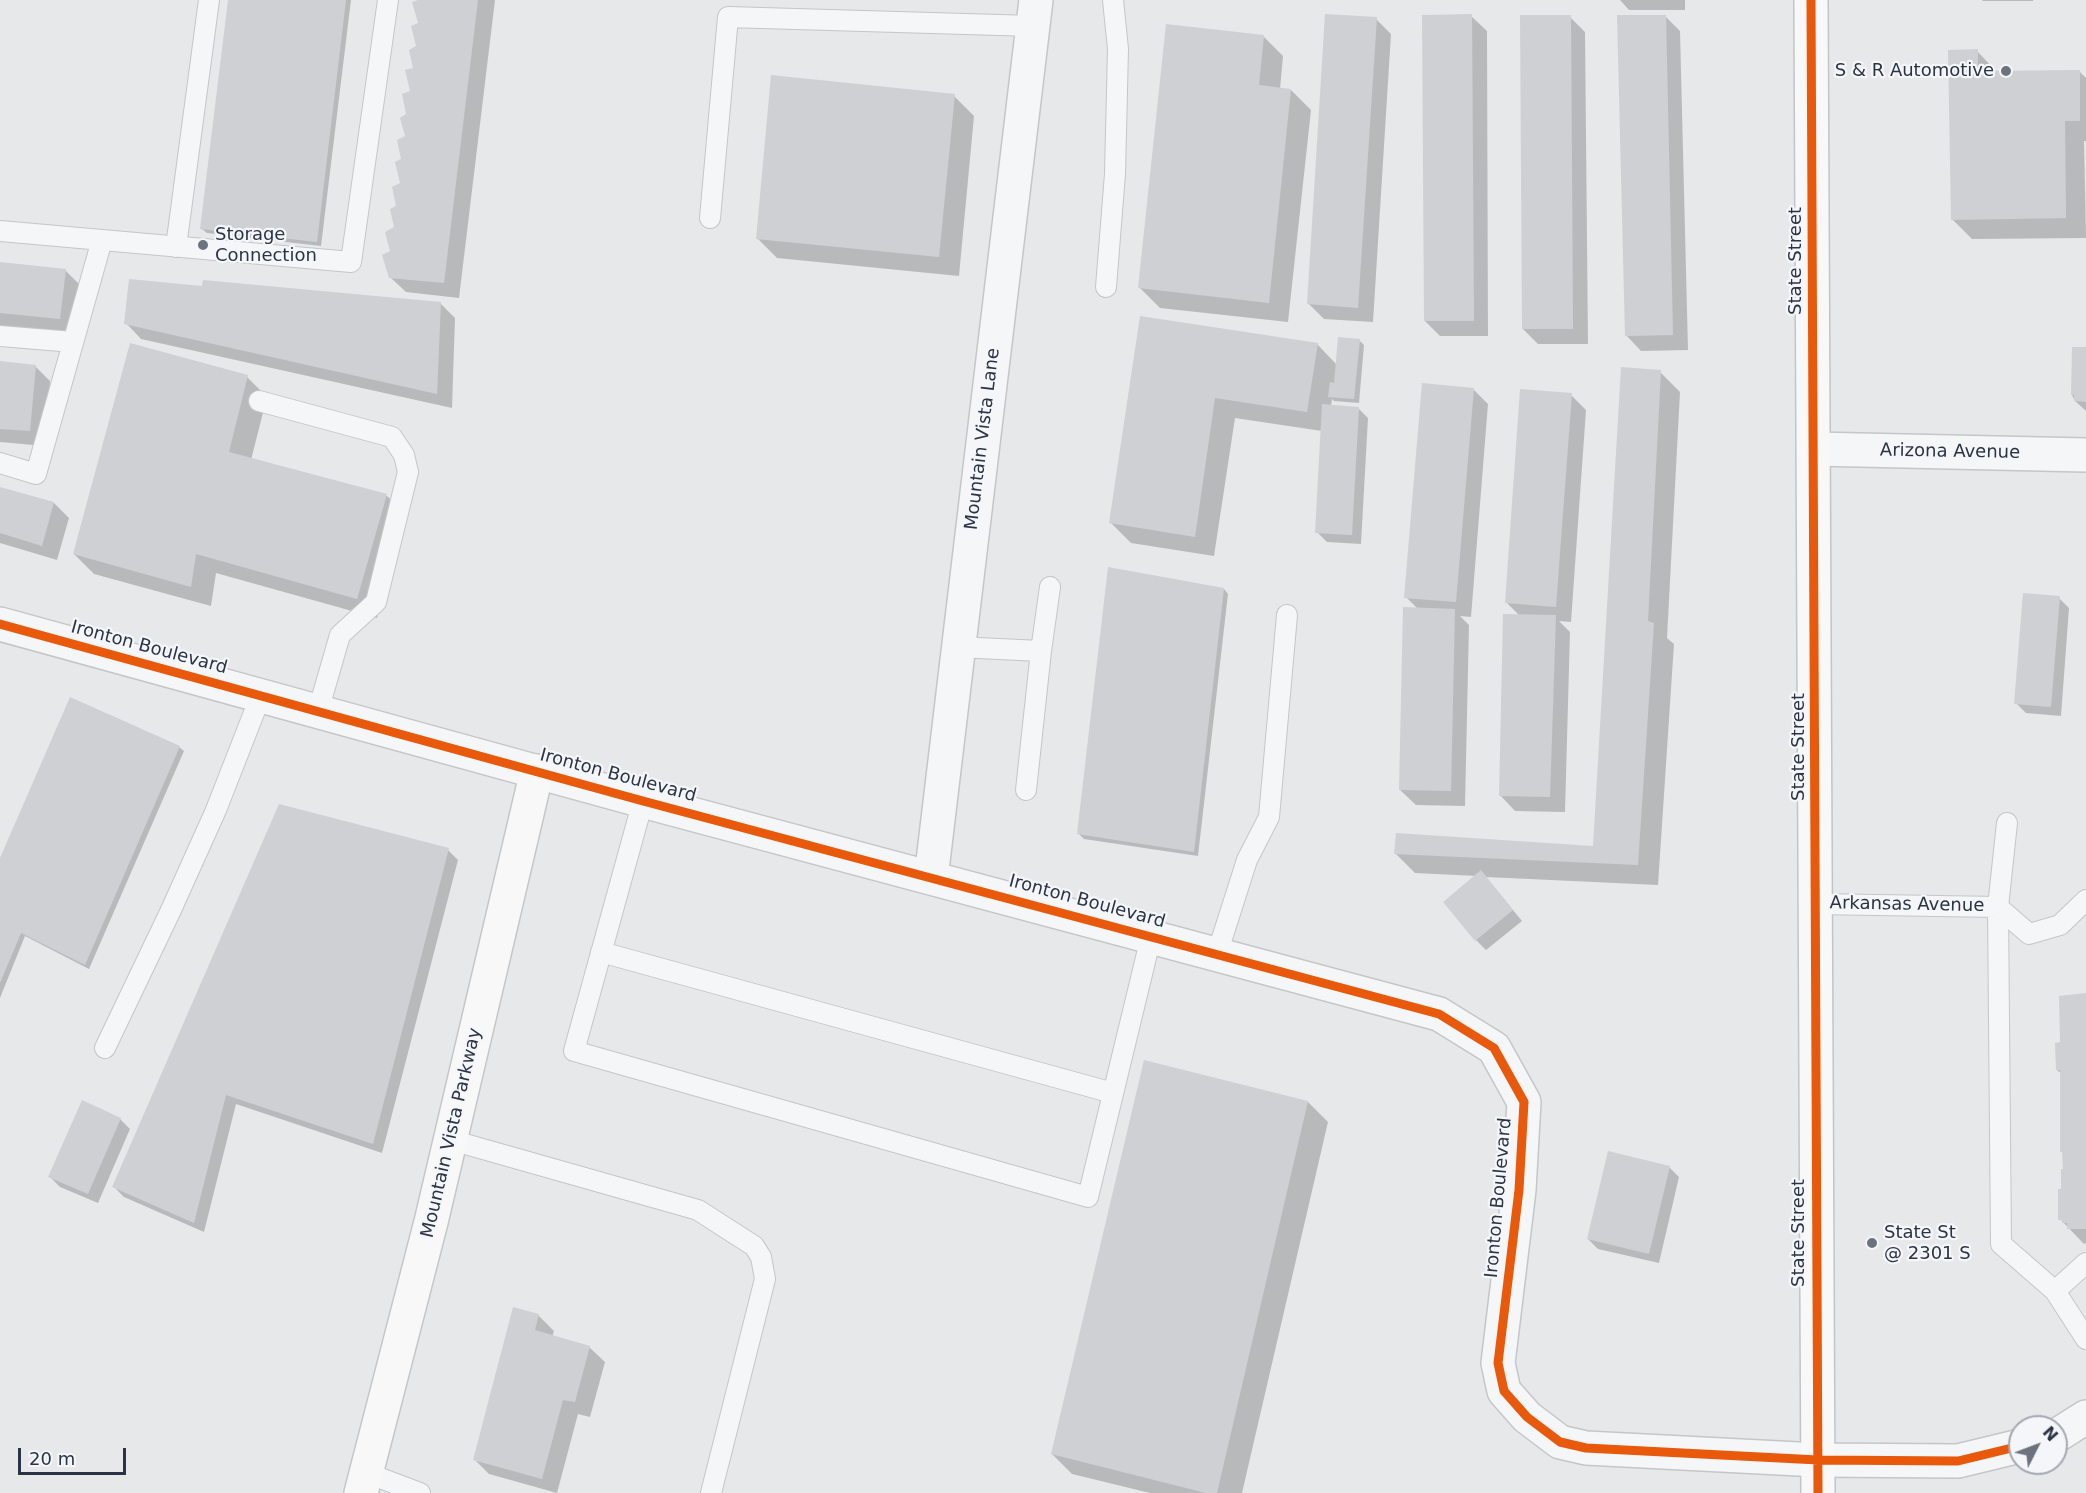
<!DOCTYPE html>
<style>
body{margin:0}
#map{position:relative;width:2086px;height:1493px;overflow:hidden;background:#e6e8ea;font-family:"DejaVu Sans",sans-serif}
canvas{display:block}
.north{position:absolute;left:2008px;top:1415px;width:60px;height:60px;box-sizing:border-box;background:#f4f6f9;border:2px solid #a4a8b1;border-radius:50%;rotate:48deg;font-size:16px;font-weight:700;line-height:24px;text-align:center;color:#2b3445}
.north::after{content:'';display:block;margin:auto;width:21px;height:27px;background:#6c737f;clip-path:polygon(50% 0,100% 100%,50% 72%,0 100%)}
.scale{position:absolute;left:18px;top:1448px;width:108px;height:27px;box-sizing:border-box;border:3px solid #2b3445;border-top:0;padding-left:8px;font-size:18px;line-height:21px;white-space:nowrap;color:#2b3445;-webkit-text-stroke:4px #f4f6f9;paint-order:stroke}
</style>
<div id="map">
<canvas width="2086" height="1493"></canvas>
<div class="north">N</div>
<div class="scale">20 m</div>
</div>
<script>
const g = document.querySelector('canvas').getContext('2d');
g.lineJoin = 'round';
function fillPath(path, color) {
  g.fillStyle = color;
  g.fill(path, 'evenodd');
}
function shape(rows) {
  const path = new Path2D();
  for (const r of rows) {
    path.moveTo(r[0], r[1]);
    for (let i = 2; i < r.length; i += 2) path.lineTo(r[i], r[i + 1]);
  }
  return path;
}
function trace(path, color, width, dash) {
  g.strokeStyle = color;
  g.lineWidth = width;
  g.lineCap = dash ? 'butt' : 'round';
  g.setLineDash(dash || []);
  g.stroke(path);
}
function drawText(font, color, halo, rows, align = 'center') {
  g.font = font + ' "DejaVu Sans",sans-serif';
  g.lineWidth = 4.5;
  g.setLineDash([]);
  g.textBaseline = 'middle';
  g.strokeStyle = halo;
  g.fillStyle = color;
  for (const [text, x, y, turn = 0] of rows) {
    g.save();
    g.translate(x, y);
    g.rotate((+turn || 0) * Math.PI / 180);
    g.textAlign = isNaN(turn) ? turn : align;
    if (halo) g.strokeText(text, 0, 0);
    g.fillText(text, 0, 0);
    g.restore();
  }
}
const shadow = shape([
 [230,0,351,0,321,246,207,233,202,229],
 [421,0,495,0,459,298,406,292,390,277,391,252,407,137,408,115,418,47],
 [1620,0,1685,0,1685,10,1629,10],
 [1982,0,2033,0,2033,1,1983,1],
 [1471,16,1487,31,1488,336,1440,336,1425,321],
 [1665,16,1680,31,1688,350,1641,351,1626,335],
 [1570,17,1585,32,1588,344,1538,344,1523,329],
 [1376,19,1391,34,1373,322,1324,319,1309,304],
 [1263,36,1283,56,1280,89,1291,90,1311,110,1288,322,1160,308,1140,288],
 [1977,51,1997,72,2079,71,2086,78,2086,141,2084,141,2086,238,1972,239,1952,219],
 [954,96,974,116,959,276,777,258,757,238],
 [0,263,65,270,80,285,75,333,0,326],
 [440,303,455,318,452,408,141,339,126,323],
 [1141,318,1317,344,1337,365,1359,340,1364,345,1359,403,1334,401,1332,399,1331,406,1358,408,1368,418,1361,544,1327,542,1317,532,1322,431,1235,418,1214,556,1131,543,1111,523],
 [2086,349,2086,411,2075,401,2072,395],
 [0,363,35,366,50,381,45,446,0,442],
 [1660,372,1680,392,1667,638,1674,644,1658,885,1486,877,1522,921,1486,950,1476,940,1477,876,1415,873,1395,853,1595,848],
 [247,377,267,397,251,460,387,496,407,516,377,618,216,573,211,606,94,574,74,554],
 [1473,389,1488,404,1471,617,1460,616,1469,625,1465,806,1416,805,1400,790,1418,609,1406,597],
 [1571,395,1586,410,1571,622,1559,621,1570,632,1565,812,1515,811,1500,795,1520,616,1507,603],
 [0,488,54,503,69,518,57,560,0,543],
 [1224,589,1228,594,1198,856,1084,839,1079,834],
 [2059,598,2069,608,2061,716,2026,713,2016,703],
 [179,747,184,751,89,969,25,936,0,998,0,862],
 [448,850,458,860,382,1153,236,1104,204,1232,124,1197,114,1187],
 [2086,995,2086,1243,2084,1244,2060,1219,2064,1171,2064,1154,2061,1151,2062,1074,2057,1070,2061,1044],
 [1308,1102,1328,1122,1242,1493,1150,1493,1072,1474,1052,1454],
 [120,1119,130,1129,98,1203,60,1187,50,1177],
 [1669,1167,1679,1177,1659,1263,1598,1249,1588,1239],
 [515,1309,539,1316,554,1331,552,1337,589,1347,605,1362,590,1417,578,1414,557,1493,489,1474,474,1459]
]);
const building = shape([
 [228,0,346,0,317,242,200,229],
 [418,0,478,0,444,283,389,278,382,255,390,251,385,232,394,227,390,209,396,206,392,187,400,183,395,162,401,159,397,140,405,136,400,118,406,114,402,94,410,91,405,70,413,68,409,50,416,46,411,26,418,23,412,2],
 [1325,14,1377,17,1358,308,1307,304],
 [1472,14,1474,321,1424,321,1422,15],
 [1520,15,1571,15,1573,329,1522,329],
 [1617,15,1666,15,1673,335,1625,336],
 [1166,24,1264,35,1259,85,1291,89,1269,303,1138,288],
 [1978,49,1978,71,2080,70,2080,121,2065,121,2066,218,1951,220,1948,50],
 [771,75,955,94,939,257,756,239],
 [0,262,66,269,60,319,0,313],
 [129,279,202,286,203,280,441,302,437,394,124,324],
 [1140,316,1318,343,1307,412,1215,398,1195,537,1109,523],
 [1338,337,1360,339,1354,399,1328,397,1330,382,1334,383],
 [130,343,248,375,229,452,387,494,357,599,196,554,191,587,73,554],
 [2072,347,2086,347,2086,402,2074,401,2074,395,2071,395],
 [0,361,36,365,30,431,0,429],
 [1621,367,1661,370,1648,621,1654,623,1638,865,1394,854,1396,833,1593,846],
 [1422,383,1474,388,1456,602,1404,598],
 [1520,389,1572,393,1556,607,1505,603],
 [1322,404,1359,407,1352,535,1315,533],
 [0,487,54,502,42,546,0,533],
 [1108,567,1224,588,1194,852,1077,834],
 [2023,593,2060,596,2051,707,2014,704],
 [1403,607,1455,609,1451,791,1399,790],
 [1503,614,1556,615,1550,797,1499,796],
 [70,697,180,746,85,965,21,933,0,983,0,858],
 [279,804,449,848,373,1144,226,1095,194,1223,112,1187],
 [1481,870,1513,910,1475,941,1443,902],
 [2086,993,2086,1229,2067,1229,2067,1223,2062,1223,2062,1220,2058,1220,2058,1189,2061,1189,2061,1169,2063,1169,2062,1152,2060,1152,2060,1070,2056,1070,2055,1043,2060,1042,2059,996],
 [1144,1060,1308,1101,1217,1493,1206,1493,1051,1454],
 [82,1100,121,1118,88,1194,48,1177],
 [1608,1151,1670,1166,1649,1254,1587,1239],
 [513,1307,539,1314,535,1330,590,1346,575,1402,563,1400,542,1479,473,1460]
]);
const lane = shape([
 [710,218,728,17,1033,26],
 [0,231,351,262,388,0],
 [176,247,209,0],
 [1106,287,1115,174,1118,49,1113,0],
 [0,336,73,342],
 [259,401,392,437,404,455,408,472,376,602,340,635,318,711],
 [0,463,36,474,102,240],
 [957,647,1041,651,1026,790],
 [1041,651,1050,587],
 [643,801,574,1051,1088,1197,1151,937],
 [2007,823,1998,907,2001,1244,2055,1291,2086,1339],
 [1816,904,1998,907,2029,934,2060,925,2086,900],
 [601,952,1113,1093],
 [1217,954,1247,860,1269,817,1287,615],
 [105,1048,171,910,216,810,261,695],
 [451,1140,698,1210,754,1246,761,1257,765,1279,711,1493],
 [2055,1291,2086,1263],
 [367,1473,420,1493]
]);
const street = shape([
 [1814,449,2086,455],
 [0,624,643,801,1439,1014,1494,1048,1524,1102,1519,1190,1498,1363,1504,1391,1527,1417,1560,1442,1586,1448,1818,1460,1958,1461,2020,1446],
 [931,878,1036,0],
 [2056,1436,2086,1417]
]);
const secondary = shape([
 [361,1493,431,1222,537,771]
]);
const primary = shape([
 [1811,0,1818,1493]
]);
const cycleway = shape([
 [1811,0,1818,1493],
 [0,624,643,801,1439,1014,1494,1048,1524,1102,1519,1190,1498,1363,1504,1391,1527,1417,1560,1442,1586,1448,1818,1460,1958,1461,2020,1446]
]);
const markers = [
 [2006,71,6,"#6c737f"],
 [203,245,6,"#6c737f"],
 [1872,1243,6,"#6c737f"]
];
const poiNames = [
 ["S & R Automotive",1994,71,"right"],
 ["Storage",215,235],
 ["Connection",215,256],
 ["State St",1884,1233],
 ["@ 2301 S",1884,1254]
];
const streetNames = [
 ["State Street",1796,261,-90],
 ["Mountain Vista Lane",983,439,-83],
 ["Arizona Avenue",1950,452,1],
 ["Ironton Boulevard",149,648,15],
 ["State Street",1799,747,-90],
 ["Ironton Boulevard",618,776,15],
 ["Ironton Boulevard",1087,902,15],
 ["Arkansas Avenue",1907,905,1],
 ["Mountain Vista Parkway",452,1133,-77],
 ["Ironton Boulevard",1499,1198,-85],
 ["State Street",1799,1233,-90]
];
fillPath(shadow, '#0003');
fillPath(building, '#ced0d3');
trace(lane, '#c4c6c8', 22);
trace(street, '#c4c6c8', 36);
trace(secondary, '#c4c6c8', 36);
trace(primary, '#c2c5c8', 36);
trace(lane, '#f5f6f7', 20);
trace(street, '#f5f6f7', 33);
trace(secondary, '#f8f8f8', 33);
trace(primary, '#f8f8f8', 33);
trace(cycleway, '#e8590c', 9);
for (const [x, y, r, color] of markers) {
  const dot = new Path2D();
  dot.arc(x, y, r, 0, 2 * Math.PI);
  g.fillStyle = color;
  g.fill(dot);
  trace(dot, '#f4f6f9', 2);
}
drawText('18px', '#2b3445', '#f4f6f9', poiNames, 'left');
drawText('18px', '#2b3445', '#f4f6f9', streetNames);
</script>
